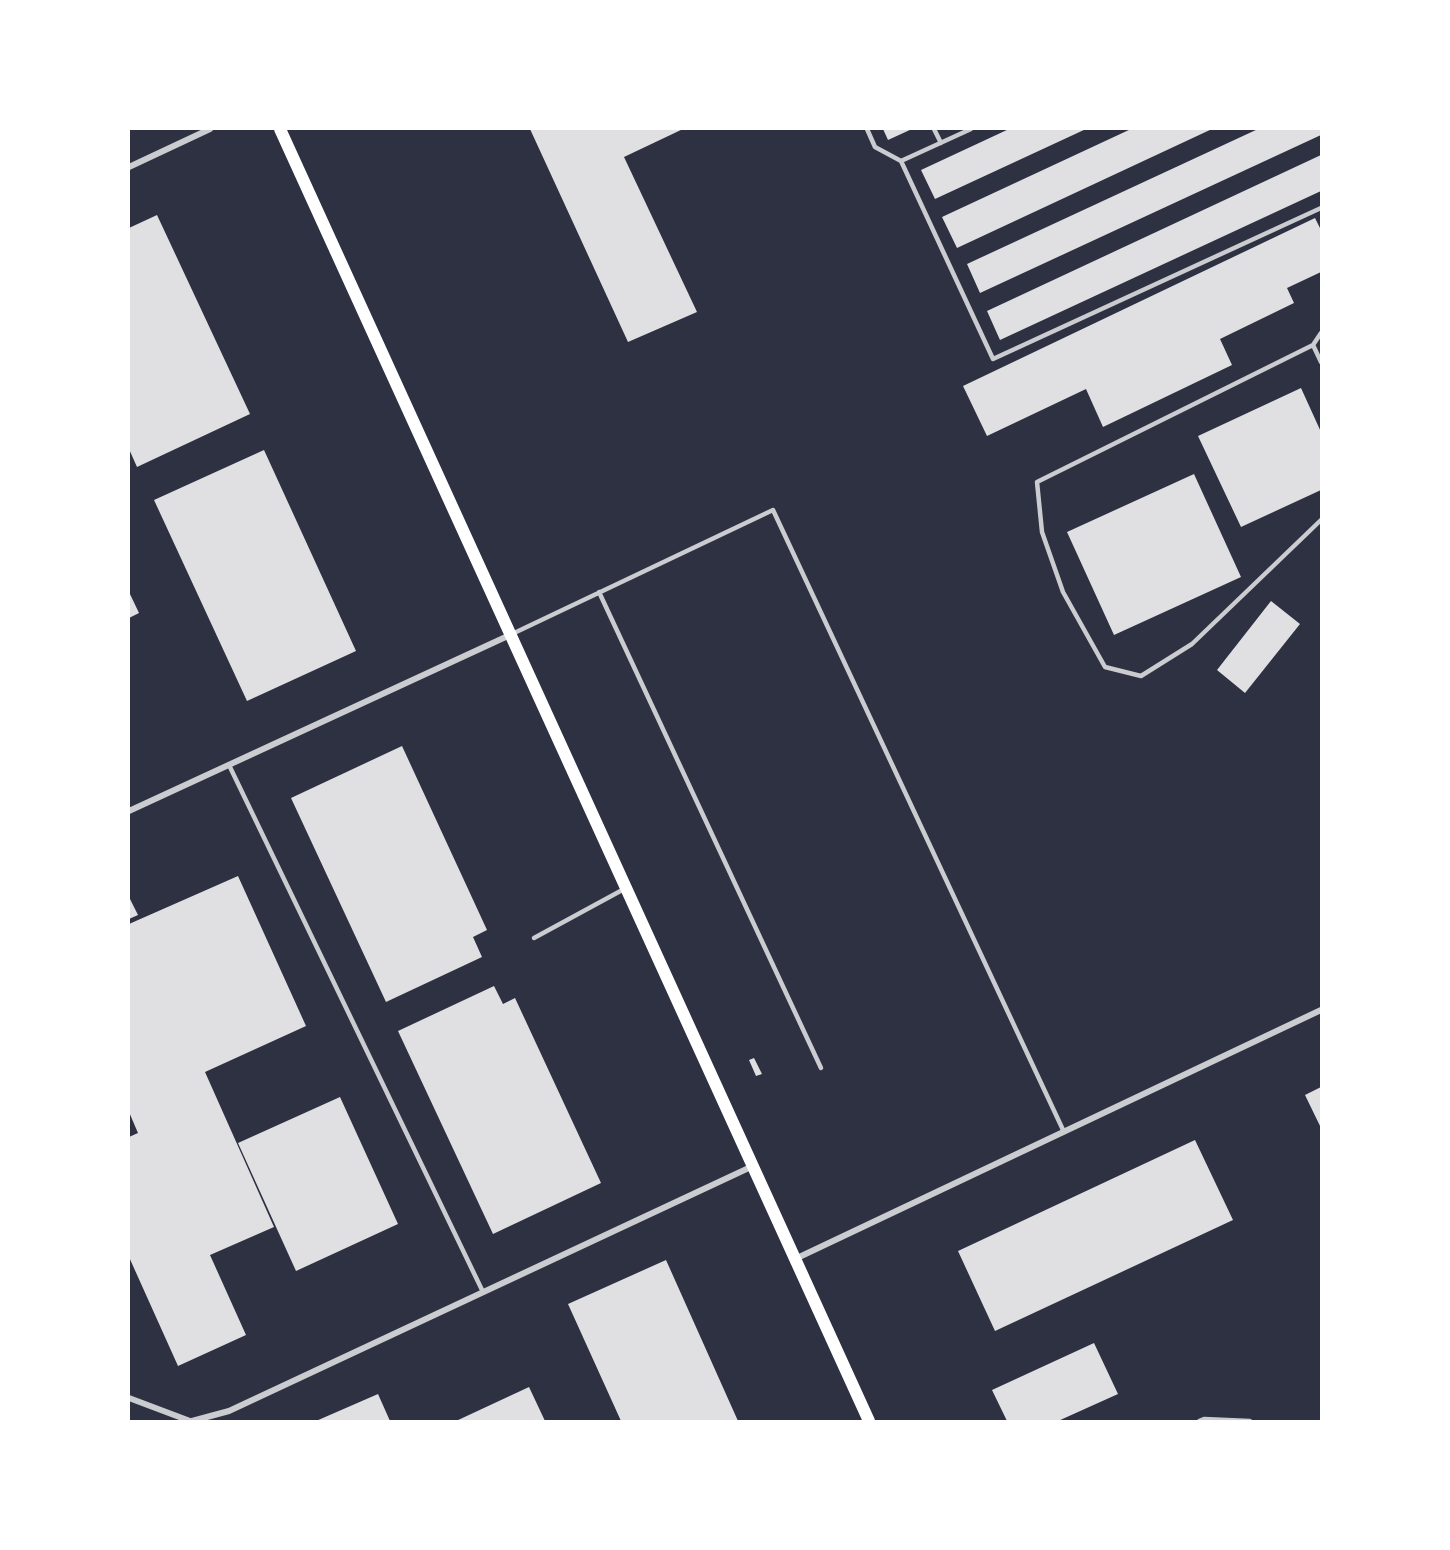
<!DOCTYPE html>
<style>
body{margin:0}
#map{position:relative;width:1450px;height:1550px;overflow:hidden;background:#2d3142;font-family:"Source Sans 3",sans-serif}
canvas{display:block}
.frame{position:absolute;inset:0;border:130px solid #fff;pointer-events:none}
</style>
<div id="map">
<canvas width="1450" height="1550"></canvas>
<div class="frame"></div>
</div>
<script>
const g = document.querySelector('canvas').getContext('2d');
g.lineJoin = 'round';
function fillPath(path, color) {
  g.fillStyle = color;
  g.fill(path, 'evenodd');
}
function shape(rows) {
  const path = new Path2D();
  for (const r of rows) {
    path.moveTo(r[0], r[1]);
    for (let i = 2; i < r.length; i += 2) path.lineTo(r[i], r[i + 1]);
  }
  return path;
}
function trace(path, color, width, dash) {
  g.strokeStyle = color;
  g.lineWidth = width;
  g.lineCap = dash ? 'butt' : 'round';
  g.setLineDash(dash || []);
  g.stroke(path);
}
const building = shape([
 [530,129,683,129,624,157,697,312,628,342],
 [883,129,912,129,888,140],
 [1009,129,1086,129,935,199,921,170],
 [1131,129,1212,129,957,248,942,217],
 [1258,129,1321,129,1321,135,980,293,967,264],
 [1321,155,1321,191,1000,340,987,311],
 [157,215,250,414,137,467,129,449,129,228],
 [1315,218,1321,230,1321,272,1287,288,1294,303,1220,339,1232,365,1103,427,1086,389,987,436,963,386],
 [1301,388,1321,432,1321,490,1241,527,1198,436],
 [264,450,356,651,247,701,154,500],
 [1194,474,1241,577,1114,635,1067,532],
 [129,592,139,613,129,618],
 [1271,601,1300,624,1245,693,1217,670],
 [402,746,487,930,473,937,482,957,386,1002,291,798],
 [238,876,306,1026,205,1072,274,1227,210,1255,246,1335,178,1366,129,1257,129,1137,138,1133,129,1112,129,924],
 [129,897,138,915,129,919],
 [494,986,503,1004,515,998,601,1183,493,1234,398,1031],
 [754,1058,762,1074,756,1076,749,1060],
 [1321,1087,1321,1128,1305,1095],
 [340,1097,398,1224,296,1271,238,1143],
 [1195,1140,1233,1220,995,1331,958,1251],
 [666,1260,738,1421,621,1421,568,1304],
 [1094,1343,1118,1394,1058,1421,1007,1421,992,1390],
 [529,1387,545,1421,456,1421],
 [378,1394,390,1421,316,1421]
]);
const service = shape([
 [867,129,875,147,901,161],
 [934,129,941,143],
 [971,129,901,161,993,359,1321,208],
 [1321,333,1313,345,1321,362],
 [1313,345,1037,482,1042,532,1063,592,1105,667,1141,676,1192,644,1321,520],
 [599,592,821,1068],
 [512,634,773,510,1064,1132],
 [229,765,483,1292],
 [534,938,626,888],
 [1199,1421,1204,1419,1250,1421]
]);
const minor = shape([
 [129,167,210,129],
 [129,811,510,635],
 [795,1259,1321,1010],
 [129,1398,190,1421],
 [192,1421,229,1411,753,1166]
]);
const secondary = shape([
 [280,129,869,1421]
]);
fillPath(building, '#e0e0e3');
trace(service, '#caccd0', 4.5);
trace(minor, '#caccd0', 6);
trace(secondary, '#fff', 12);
</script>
